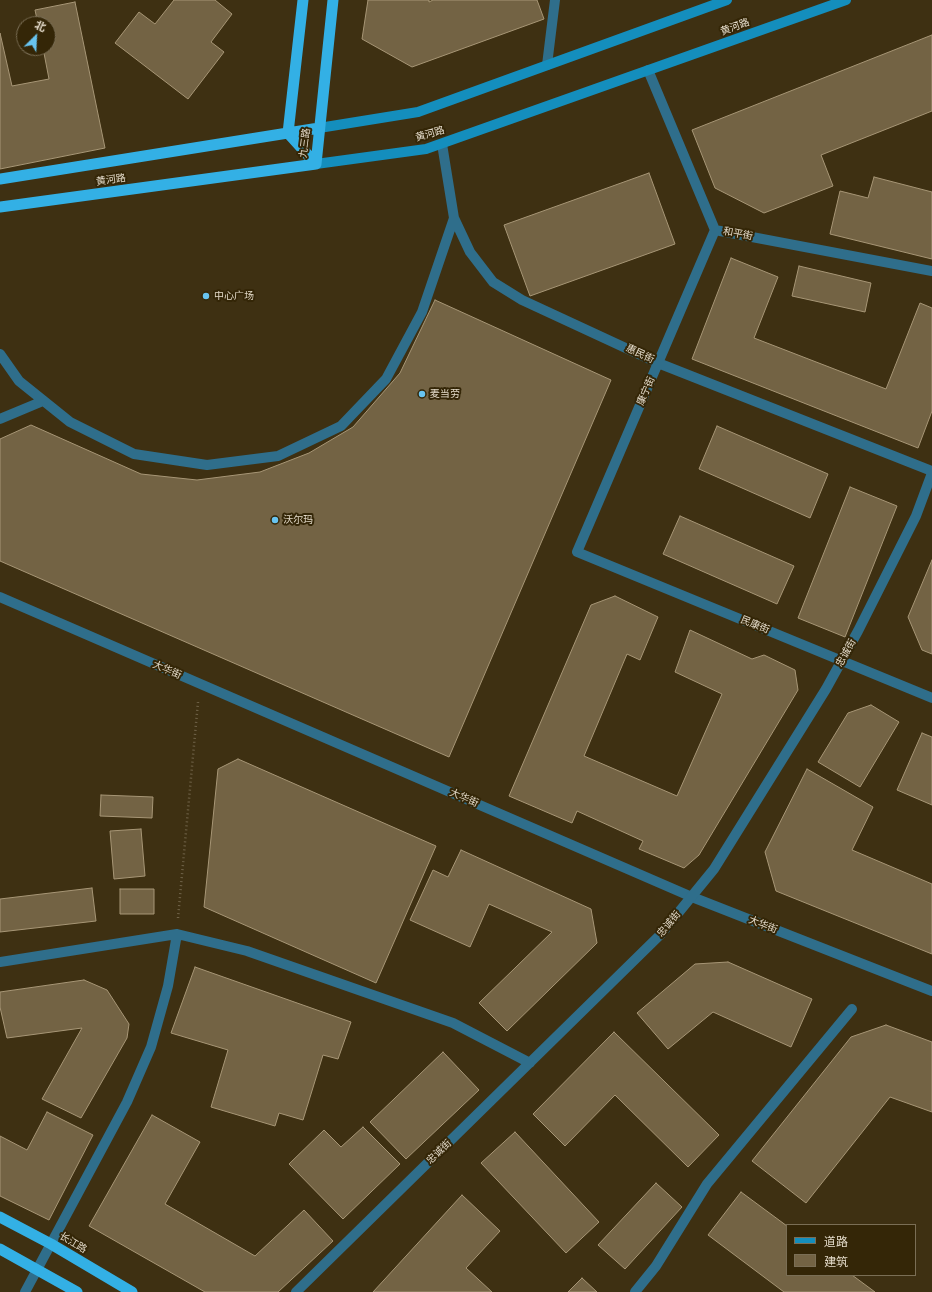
<!DOCTYPE html>
<meta charset="utf-8">
<style>
body{margin:0}
#map{position:relative;width:932px;height:1292px;overflow:hidden;background:#3e3012;font-family:Montserrat,"Noto Sans SC",sans-serif}
canvas{display:block}
.legend{position:absolute;left:786px;top:1224px;width:130px;height:52px;box-sizing:border-box;background:#342607;border:1px solid #7a6e55;margin:0;padding:5px 7px;list-style:none;font-size:12px;color:#e3dac9}
.legend li{display:flex;align-items:center;gap:8px;height:20px}
.legend b{width:20px;border:1px solid #7a6e55}
.north{position:absolute;left:16px;top:16px;width:40px;height:40px;box-sizing:border-box;background:#342607;border:1px solid #7a6e55;border-radius:50%;rotate:24deg;font-size:11px;font-weight:700;line-height:16px;text-align:center;color:#e3dac9}
.north::after{content:'';display:block;margin:auto;width:14px;height:18px;background:#68c4f0;clip-path:polygon(50% 0,100% 100%,50% 72%,0 100%)}
</style>
<div id="map">
<canvas width="932" height="1292"></canvas>
<ul class="legend">
<li><b style="height:5px;background:#148ebd"></b>道路</li>
<li><b style="height:11px;background:#736344"></b>建筑</li>
</ul>
<div class="north">北</div>
</div>
<script>
const g = document.querySelector('canvas').getContext('2d');
g.lineJoin = 'round';
function fillPath(path, color) {
  g.fillStyle = color;
  g.fill(path, 'evenodd');
}
function shape(rows) {
  const path = new Path2D();
  for (const r of rows) {
    path.moveTo(r[0], r[1]);
    for (let i = 2; i < r.length; i += 2) path.lineTo(r[i], r[i + 1]);
  }
  return path;
}
function trace(path, color, width, dash) {
  g.strokeStyle = color;
  g.lineWidth = width;
  g.lineCap = dash ? 'butt' : 'round';
  g.setLineDash(dash || []);
  g.stroke(path);
}
function drawText(font, color, halo, rows, align = 'center') {
  g.font = font + ' Montserrat,"Noto Sans SC",sans-serif';
  g.lineWidth = 4;
  g.setLineDash([]);
  g.textBaseline = 'middle';
  g.strokeStyle = halo;
  g.fillStyle = color;
  for (const [text, x, y, turn = 0] of rows) {
    g.save();
    g.translate(x, y);
    g.rotate((+turn || 0) * Math.PI / 180);
    g.textAlign = isNaN(turn) ? turn : align;
    if (halo) g.strokeText(text, 0, 0);
    g.fillText(text, 0, 0);
    g.restore();
  }
}
const building = shape([
 [174,0,215,0,232,14,211,42,224,52,188,99,115,43,139,12,155,24,174,0],
 [368,0,429,0,429,2,433,0,537,0,544,19,412,67,362,39,368,0],
 [75,2,105,148,0,169,0,33,12,86,49,79,43,48,48,48,48,24,38,24,35,10,75,2],
 [932,35,932,111,821,155,833,186,764,213,715,188,692,130,932,35],
 [649,173,675,244,530,296,504,225,649,173],
 [874,177,932,192,932,259,830,234,840,191,868,198,874,177],
 [731,258,778,277,754,338,886,389,920,303,932,308,932,411,918,448,692,359,731,258],
 [799,266,871,283,865,312,792,296,799,266],
 [435,300,611,380,449,757,0,561,0,439,31,425,141,474,197,480,260,472,309,453,353,427,400,373,435,300],
 [717,426,828,474,810,518,699,469,717,426],
 [850,487,897,506,845,637,798,618,850,487],
 [680,516,794,566,777,604,663,554,680,516],
 [932,560,932,654,922,650,908,617,932,560],
 [615,596,658,617,640,660,627,654,584,756,677,796,722,694,675,672,690,630,752,659,764,655,795,670,798,690,699,855,684,868,639,849,643,841,577,811,572,823,509,796,591,605,615,596],
 [871,705,899,722,860,787,818,762,848,713,871,705],
 [922,733,932,737,932,805,897,790,922,733],
 [238,759,436,846,376,983,204,907,218,769,238,759],
 [807,769,873,807,852,850,932,884,932,954,776,891,765,852,807,769],
 [101,795,153,797,152,818,100,816,101,795],
 [141,829,145,876,114,879,110,831,141,829],
 [461,850,591,909,597,943,507,1031,479,1003,552,932,489,904,470,947,410,920,433,870,448,877,461,850],
 [92,888,96,921,0,932,0,899,92,888],
 [120,889,154,889,154,914,120,914,120,889],
 [728,962,812,999,791,1047,713,1012,668,1049,637,1013,695,964,728,962],
 [195,967,351,1022,338,1059,323,1055,303,1120,279,1113,275,1126,211,1107,228,1050,171,1033,195,967],
 [84,980,107,990,129,1024,127,1038,81,1118,42,1099,82,1028,7,1038,0,1007,0,992,84,980],
 [886,1025,932,1042,932,1112,890,1097,806,1203,752,1161,851,1037,886,1025],
 [614,1032,719,1135,688,1167,615,1095,565,1146,533,1114,614,1032],
 [443,1052,479,1090,406,1159,370,1122,443,1052],
 [47,1112,93,1135,49,1220,0,1196,0,1136,27,1150,47,1112],
 [152,1115,200,1142,165,1204,255,1256,304,1210,333,1241,278,1292,205,1292,89,1226,152,1115],
 [363,1127,400,1164,343,1219,289,1164,324,1130,341,1147,363,1127],
 [515,1132,599,1222,566,1253,481,1163,515,1132],
 [656,1183,682,1207,625,1269,598,1245,656,1183],
 [741,1192,787,1226,787,1275,852,1275,875,1292,784,1292,708,1235,741,1192],
 [462,1195,500,1231,466,1268,492,1292,373,1292,462,1195],
 [582,1278,597,1292,568,1292,582,1278]
]);
const path = shape([
 [178,918,198,702]
]);
const service = shape([
 [547,65,555,0]
]);
const pedestrian = shape([
 [0,597,692,897,932,991]
]);
const minor = shape([
 [648,70,715,230,932,271],
 [442,144,454,218,470,252,493,282,522,300,658,363,932,471],
 [715,230,577,552,932,698],
 [0,354,19,381,70,422,134,454,207,465,278,456,341,426,386,379,422,312,454,218],
 [0,419,43,401],
 [0,962,177,934,247,951,453,1023,530,1063],
 [25,1292,127,1102,151,1047,168,986,177,934],
 [296,1292,661,934,714,869,826,689,858,631,916,516,932,473],
 [635,1292,656,1266,707,1184,852,1009]
]);
const secondary = shape([
 [319,128,418,112,727,0],
 [316,164,426,149,846,0]
]);
const trunk = shape([
 [303,0,288,133,316,164],
 [316,164,333,0],
 [0,179,319,128],
 [0,207,316,164],
 [0,1217,51,1244,132,1292],
 [0,1249,77,1292]
]);
const markers = [
 [206,296,4,"#68c4f0"],
 [422,394,4,"#68c4f0"],
 [275,520,4,"#68c4f0"]
];
const streetNames = [
 ["黄河路",735,27,-20],
 ["黄河路",430,134,-16],
 ["九三路",305,143,-83],
 ["黄河路",111,180,-8],
 ["和平街",738,234,11],
 ["惠民街",640,354,25],
 ["康宁街",646,391,-67],
 ["民康街",755,625,22],
 ["忠诚街",846,653,-61],
 ["大华街",167,670,23],
 ["大华街",464,798,23],
 ["忠诚街",669,924,-50],
 ["大华街",763,925,21],
 ["忠诚街",439,1152,-44],
 ["长江路",73,1243,31]
];
const poiNames = [
 ["中心广场",214,296],
 ["麦当劳",430,394],
 ["沃尔玛",283,520]
];
fillPath(building, '#736344');
trace(building, '#a79676', 1);
trace(path, '#706349', 2.5, [1, 3]);
trace(service, '#2f6e8b', 10);
trace(pedestrian, '#2f6e8b', 10);
trace(minor, '#2f6e8b', 10);
trace(secondary, '#148ebd', 10);
trace(trunk, '#33b0e5', 11);
for (const [x, y, r, color] of markers) {
  const dot = new Path2D();
  dot.arc(x, y, r, 0, 2 * Math.PI);
  g.fillStyle = color;
  g.fill(dot);
  trace(dot, '#342607', 1.5);
}
drawText('10px', '#e3dac9', '#342607', streetNames);
drawText('10px', '#e3dac9', '#342607', poiNames, 'left');
</script>
